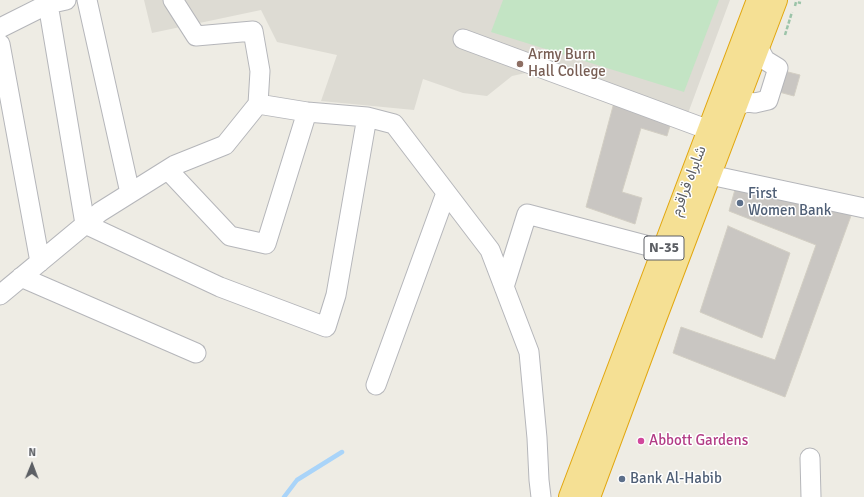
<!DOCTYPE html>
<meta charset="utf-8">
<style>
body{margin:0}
#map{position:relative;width:864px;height:497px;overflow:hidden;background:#eeece4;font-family:Signika,sans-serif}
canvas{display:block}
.north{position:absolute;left:12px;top:445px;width:40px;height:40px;-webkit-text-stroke:3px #fff;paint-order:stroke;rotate:1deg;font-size:11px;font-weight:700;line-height:16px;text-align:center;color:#5c5f64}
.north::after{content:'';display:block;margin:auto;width:14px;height:18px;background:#5c5f64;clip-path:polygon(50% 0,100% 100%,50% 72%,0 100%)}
</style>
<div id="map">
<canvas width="864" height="497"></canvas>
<div class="north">N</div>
</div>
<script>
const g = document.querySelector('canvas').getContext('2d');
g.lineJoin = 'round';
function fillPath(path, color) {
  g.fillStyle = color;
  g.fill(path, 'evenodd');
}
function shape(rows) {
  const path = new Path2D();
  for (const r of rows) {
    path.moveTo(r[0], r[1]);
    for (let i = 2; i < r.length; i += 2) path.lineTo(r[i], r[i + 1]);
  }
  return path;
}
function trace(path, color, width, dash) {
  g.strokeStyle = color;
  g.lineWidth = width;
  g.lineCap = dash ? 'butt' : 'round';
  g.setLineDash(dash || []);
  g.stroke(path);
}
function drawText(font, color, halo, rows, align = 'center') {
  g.font = font + ' Signika,"Noto Sans Arabic",sans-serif';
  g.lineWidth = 3;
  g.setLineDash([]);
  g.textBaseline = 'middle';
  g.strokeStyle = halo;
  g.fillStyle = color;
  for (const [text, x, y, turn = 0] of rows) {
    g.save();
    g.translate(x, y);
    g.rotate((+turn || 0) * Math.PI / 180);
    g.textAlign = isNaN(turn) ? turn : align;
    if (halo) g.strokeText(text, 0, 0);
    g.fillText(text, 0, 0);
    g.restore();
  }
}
const education = shape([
 [144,0,730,0,687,116,530,72,512,76,487,96,463,93,423,79,414,110,321,101,337,55,277,42,261,10,152,33]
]);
const green = shape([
 [503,0,719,0,684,92,491,32]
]);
const stream = shape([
 [284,497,297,480,342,452]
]);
const building = shape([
 [784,71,800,75,794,96,779,92,784,71],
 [616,95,674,112,667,136,641,128,622,192,642,198,635,224,586,207,616,95],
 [736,186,852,213,785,397,673,353,681,327,775,360,816,245,729,211,736,186],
 [728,226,790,253,762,338,700,312,728,226]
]);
const path = shape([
 [795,6,796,2,801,3],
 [785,35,792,12]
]);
const minor = shape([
 [87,0,130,193],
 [173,0,196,36,253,31,260,71,258,104],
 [48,4,85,224,220,287,326,327,336,295,367,117],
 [0,28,48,4,66,0],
 [463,39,709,130],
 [0,44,40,262],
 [736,106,747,102,755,103,768,100,778,68,765,60,758,47],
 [168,170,230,236,266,244,307,112],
 [710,175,864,208],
 [21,277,196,353],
 [504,287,527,214,664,250],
 [0,295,100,212,175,165,225,145,258,104,307,112,367,117,394,124,490,250,529,352,537,438,539,480,541,497],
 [376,385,446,193],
 [810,458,811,497]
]);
const highway = shape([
 [570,497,758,0],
 [589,497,655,319,776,0]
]);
const markers = [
 [520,64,4,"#8d6e63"],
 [740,203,4,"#5c6f8a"],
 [641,441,4,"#d1479c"],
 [622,479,4,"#5c6f8a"]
];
const shields = [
 [664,248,40]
];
const shieldNames = [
 ["N-35",664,248]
];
const educationNames = [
 ["Army Burn",528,55],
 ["Hall College",528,72]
];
const streetNames = [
 ["شاہراہ قراقرم",689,181,-69]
];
const serviceNames = [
 ["First",748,194],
 ["Women Bank",748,211],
 ["Bank Al-Habib",630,479]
];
const hotelNames = [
 ["Abbott Gardens",649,441]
];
fillPath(education, '#dddbd3');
fillPath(green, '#c3e4c4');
trace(stream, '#a9d4f9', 4.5);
fillPath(building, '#c9c6c2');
trace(building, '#d2cec3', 1);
trace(minor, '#b5b6ba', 21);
trace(highway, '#e2a710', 24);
trace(path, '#9cc4a9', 2.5, [4, 2]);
trace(minor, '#fff', 19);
trace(highway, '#f5e094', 22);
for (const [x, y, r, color] of markers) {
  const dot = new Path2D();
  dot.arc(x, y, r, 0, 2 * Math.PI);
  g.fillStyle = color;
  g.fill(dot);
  trace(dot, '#fff', 1.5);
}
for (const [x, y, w] of shields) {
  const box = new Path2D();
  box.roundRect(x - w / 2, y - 12, w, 24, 3);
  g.fillStyle = '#fff';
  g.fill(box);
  trace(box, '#5c5f64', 1);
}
drawText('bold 14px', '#5c5f64', null, shieldNames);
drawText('15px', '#785e54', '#fff', educationNames, 'left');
drawText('15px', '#5c5f64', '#fff', streetNames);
drawText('15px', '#4e5e75', '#fff', serviceNames, 'left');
drawText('15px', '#b23c85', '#fff', hotelNames, 'left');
</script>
